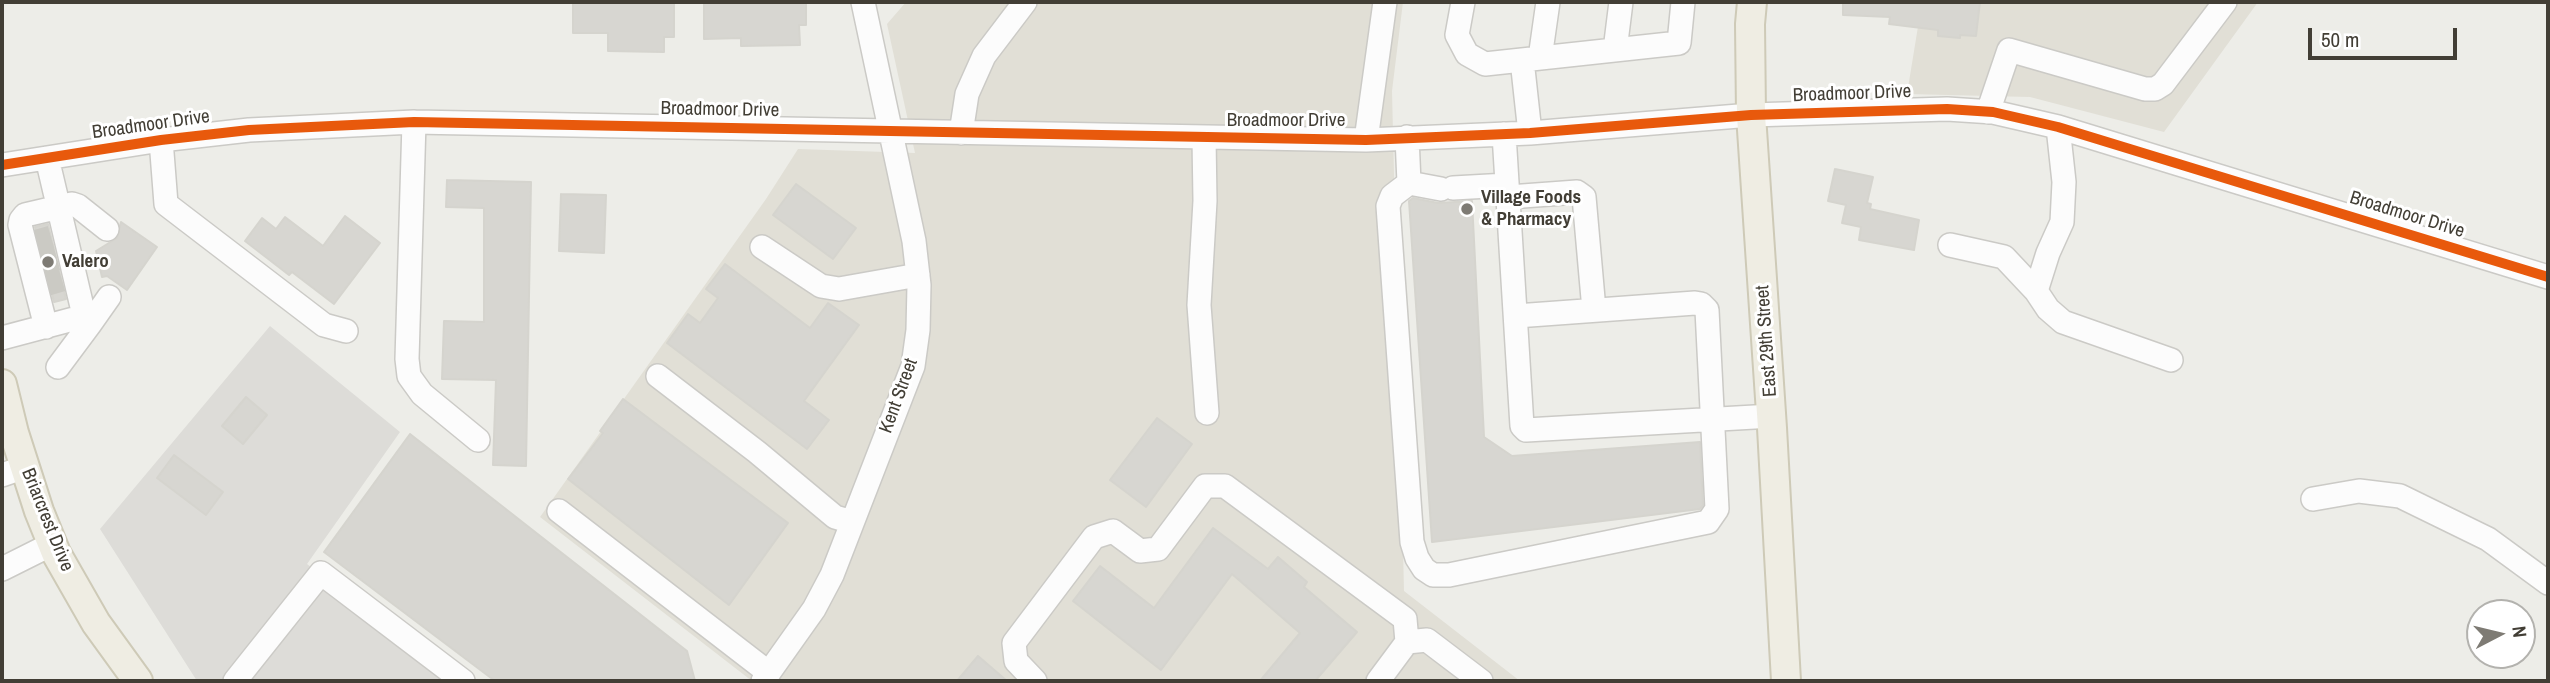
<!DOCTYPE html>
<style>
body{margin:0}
#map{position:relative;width:2550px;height:683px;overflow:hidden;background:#edede8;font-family:"Archivo Narrow",sans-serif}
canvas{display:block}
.frame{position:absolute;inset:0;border:4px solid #423e35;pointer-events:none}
.north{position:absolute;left:2466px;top:599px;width:70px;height:70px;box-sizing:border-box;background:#fff;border:2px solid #b3b2ae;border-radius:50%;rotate:83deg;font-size:19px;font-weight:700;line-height:28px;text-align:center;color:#423e35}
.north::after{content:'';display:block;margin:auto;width:24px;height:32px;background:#7e7b74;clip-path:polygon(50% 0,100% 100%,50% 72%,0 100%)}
.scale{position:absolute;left:2308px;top:28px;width:149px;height:32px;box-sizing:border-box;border:4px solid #423e35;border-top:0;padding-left:9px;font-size:21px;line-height:24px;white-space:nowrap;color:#423e35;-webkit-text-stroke:5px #fff;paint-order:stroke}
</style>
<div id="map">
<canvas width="2550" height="683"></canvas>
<div class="frame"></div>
<div class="north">N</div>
<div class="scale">50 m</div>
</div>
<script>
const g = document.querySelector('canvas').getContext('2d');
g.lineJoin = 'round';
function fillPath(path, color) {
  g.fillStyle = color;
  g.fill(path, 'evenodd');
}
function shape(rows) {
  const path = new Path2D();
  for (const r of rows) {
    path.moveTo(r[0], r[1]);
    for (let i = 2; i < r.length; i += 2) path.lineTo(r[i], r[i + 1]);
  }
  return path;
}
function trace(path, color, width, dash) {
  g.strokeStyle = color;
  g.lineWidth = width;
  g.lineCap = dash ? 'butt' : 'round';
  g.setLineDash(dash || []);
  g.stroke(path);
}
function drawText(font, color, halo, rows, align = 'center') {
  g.font = font + ' "Archivo Narrow",sans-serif';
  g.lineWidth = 6;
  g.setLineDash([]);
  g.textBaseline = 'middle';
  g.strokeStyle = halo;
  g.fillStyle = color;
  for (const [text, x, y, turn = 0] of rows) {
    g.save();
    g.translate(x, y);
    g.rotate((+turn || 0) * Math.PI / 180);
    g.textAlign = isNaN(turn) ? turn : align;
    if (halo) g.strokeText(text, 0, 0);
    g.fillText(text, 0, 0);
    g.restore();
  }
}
const residential = shape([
 [906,2,1403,2,1392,91,1404,591,1520,681,752,681,540,517,766,199,798,149,915,153,887,24],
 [1922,2,2258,2,2164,132,2030,97,1907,94]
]);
const parking = shape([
 [270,326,400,432,307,564,459,681,197,681,100,529]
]);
const building = shape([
 [573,2,674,2,674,37,664,37,664,52,608,51,608,33,573,33,573,2],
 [704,2,806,2,806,25,799,25,800,45,741,46,741,38,704,39,704,2],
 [1843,2,1980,2,1976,36,1960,35,1960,38,1938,36,1938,30,1889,24,1890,17,1843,15,1843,2],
 [1835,169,1873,177,1867,203,1871,204,1870,209,1919,220,1914,250,1859,240,1861,227,1842,223,1846,205,1828,201,1835,169],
 [447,180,531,182,526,466,493,465,496,380,442,379,444,321,484,322,484,208,446,207,447,180],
 [796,184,856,228,833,259,773,215,796,184],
 [561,194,606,195,604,253,559,251,561,194],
 [1413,198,1438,203,1472,201,1484,437,1512,456,1700,442,1703,505,1700,509,1432,542,1409,201,1413,198],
 [345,216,380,243,334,304,292,272,289,275,245,241,262,218,276,229,285,217,323,246,345,216],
 [121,222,157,247,127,290,107,276,102,277,96,251,117,238,121,222],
 [48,224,66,299,54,302,35,227,48,224],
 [725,264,810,328,828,303,859,325,804,401,829,420,807,449,667,343,688,314,700,323,718,298,706,289,725,264],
 [246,397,267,415,243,444,222,426,246,397],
 [623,399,788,523,729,605,568,479,603,433,600,431,623,399],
 [1157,418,1192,444,1146,507,1110,480,1157,418],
 [410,434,687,651,695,681,495,681,324,552,410,434],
 [174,455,223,492,206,515,157,478,174,455],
 [1213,528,1268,569,1278,557,1307,582,1304,587,1357,632,1315,681,1260,681,1300,633,1232,574,1161,670,1073,601,1100,566,1154,608,1213,528],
 [978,656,1007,681,957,681,978,656]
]);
const minorTunnel = shape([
 [34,242,51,237],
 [39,264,57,259],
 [45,285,62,280]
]);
const minor = shape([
 [1463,2,1457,35,1467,54,1485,64,1679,43,1683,2],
 [1615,50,1621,2],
 [1540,58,1548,2],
 [1522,60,1530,133],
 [1988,112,2009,50,2145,89,2155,89,2163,84,2225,2],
 [414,122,407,359,409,376,422,394,478,440],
 [961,133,967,94,984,56,1025,2],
 [1504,134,1522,426,1526,430,1772,416],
 [1407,137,1409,183,1392,196,1388,206,1412,542,1417,558,1424,569,1433,575,1449,575,1708,522,1717,509,1707,310,1701,304,1695,303,1516,316],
 [1204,138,1205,201,1199,305,1207,413],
 [161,140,166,204,324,325,346,331],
 [1366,140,1385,2],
 [2,165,161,140,249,130,414,122,1366,140,1530,133,1751,115,1947,109,1993,112,2058,127,2548,277],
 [1409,183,1441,189],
 [1453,188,1507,185],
 [1509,197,1577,192,1584,197,1594,310],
 [1950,245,2004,257,2036,291,2048,309,2063,322,2171,360],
 [762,247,821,286,839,289,918,275],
 [2036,291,2048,253,2062,222,2064,182,2058,127],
 [90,324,109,297],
 [46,327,20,225,21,220,25,215,72,204,78,206,107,229],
 [2,338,81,317,83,311,47,158],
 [58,367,90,324,81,317],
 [658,376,757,452,835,517,852,522],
 [2,475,25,467],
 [2313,499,2359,491,2400,496,2488,539,2548,583],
 [559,511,769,673],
 [2,569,52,544],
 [1407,642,1427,640,1481,681],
 [235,681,321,573,463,681],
 [763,681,814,609,832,575,913,366,918,330,919,285,914,241,863,2],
 [1035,681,1016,661,1014,643,1094,537,1113,531,1140,551,1158,549,1205,486,1225,486,1405,619,1407,642,1378,681]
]);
const major = shape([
 [1752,2,1750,24,1751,115,1772,428,1786,681],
 [2,384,14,433,39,511,56,553,96,623,138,681]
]);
const cycleway = shape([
 [2,165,161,140,249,130,414,122,1366,140,1530,133,1751,115,1947,109,1993,112,2058,127,2548,277]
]);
const markers = [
 [1467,209,7,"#7e7b74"],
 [48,262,7,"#7e7b74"]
];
const streetNames = [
 ["Broadmoor Drive",1852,94,-2],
 ["Broadmoor Drive",720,110,1],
 ["Broadmoor Drive",1286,121],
 ["Broadmoor Drive",151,125,-8],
 ["Broadmoor Drive",2407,215,17],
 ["East 29th Street",1767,341,-94],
 ["Kent Street",899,396,-70],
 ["Briarcrest Drive",47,520,68]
];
const poiNames = [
 ["Village Foods",1481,198],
 ["& Pharmacy",1481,220],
 ["Valero",62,262]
];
fillPath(residential, '#e1dfd6');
fillPath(parking, '#dddcd8');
fillPath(building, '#d7d6d1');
trace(building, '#d5d4ce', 2);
trace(minorTunnel, '#cbcac4', 23, [23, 11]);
trace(minor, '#cbcac6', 26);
trace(major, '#cecab7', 32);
trace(minor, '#fcfcfc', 23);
trace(major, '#efede3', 28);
trace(cycleway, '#e8590c', 10);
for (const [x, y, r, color] of markers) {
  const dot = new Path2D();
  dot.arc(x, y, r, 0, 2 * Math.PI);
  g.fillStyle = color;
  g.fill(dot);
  trace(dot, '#fff', 2.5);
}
drawText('19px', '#423e35', '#fff', streetNames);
drawText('bold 19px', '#423e35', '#fff', poiNames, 'left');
</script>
